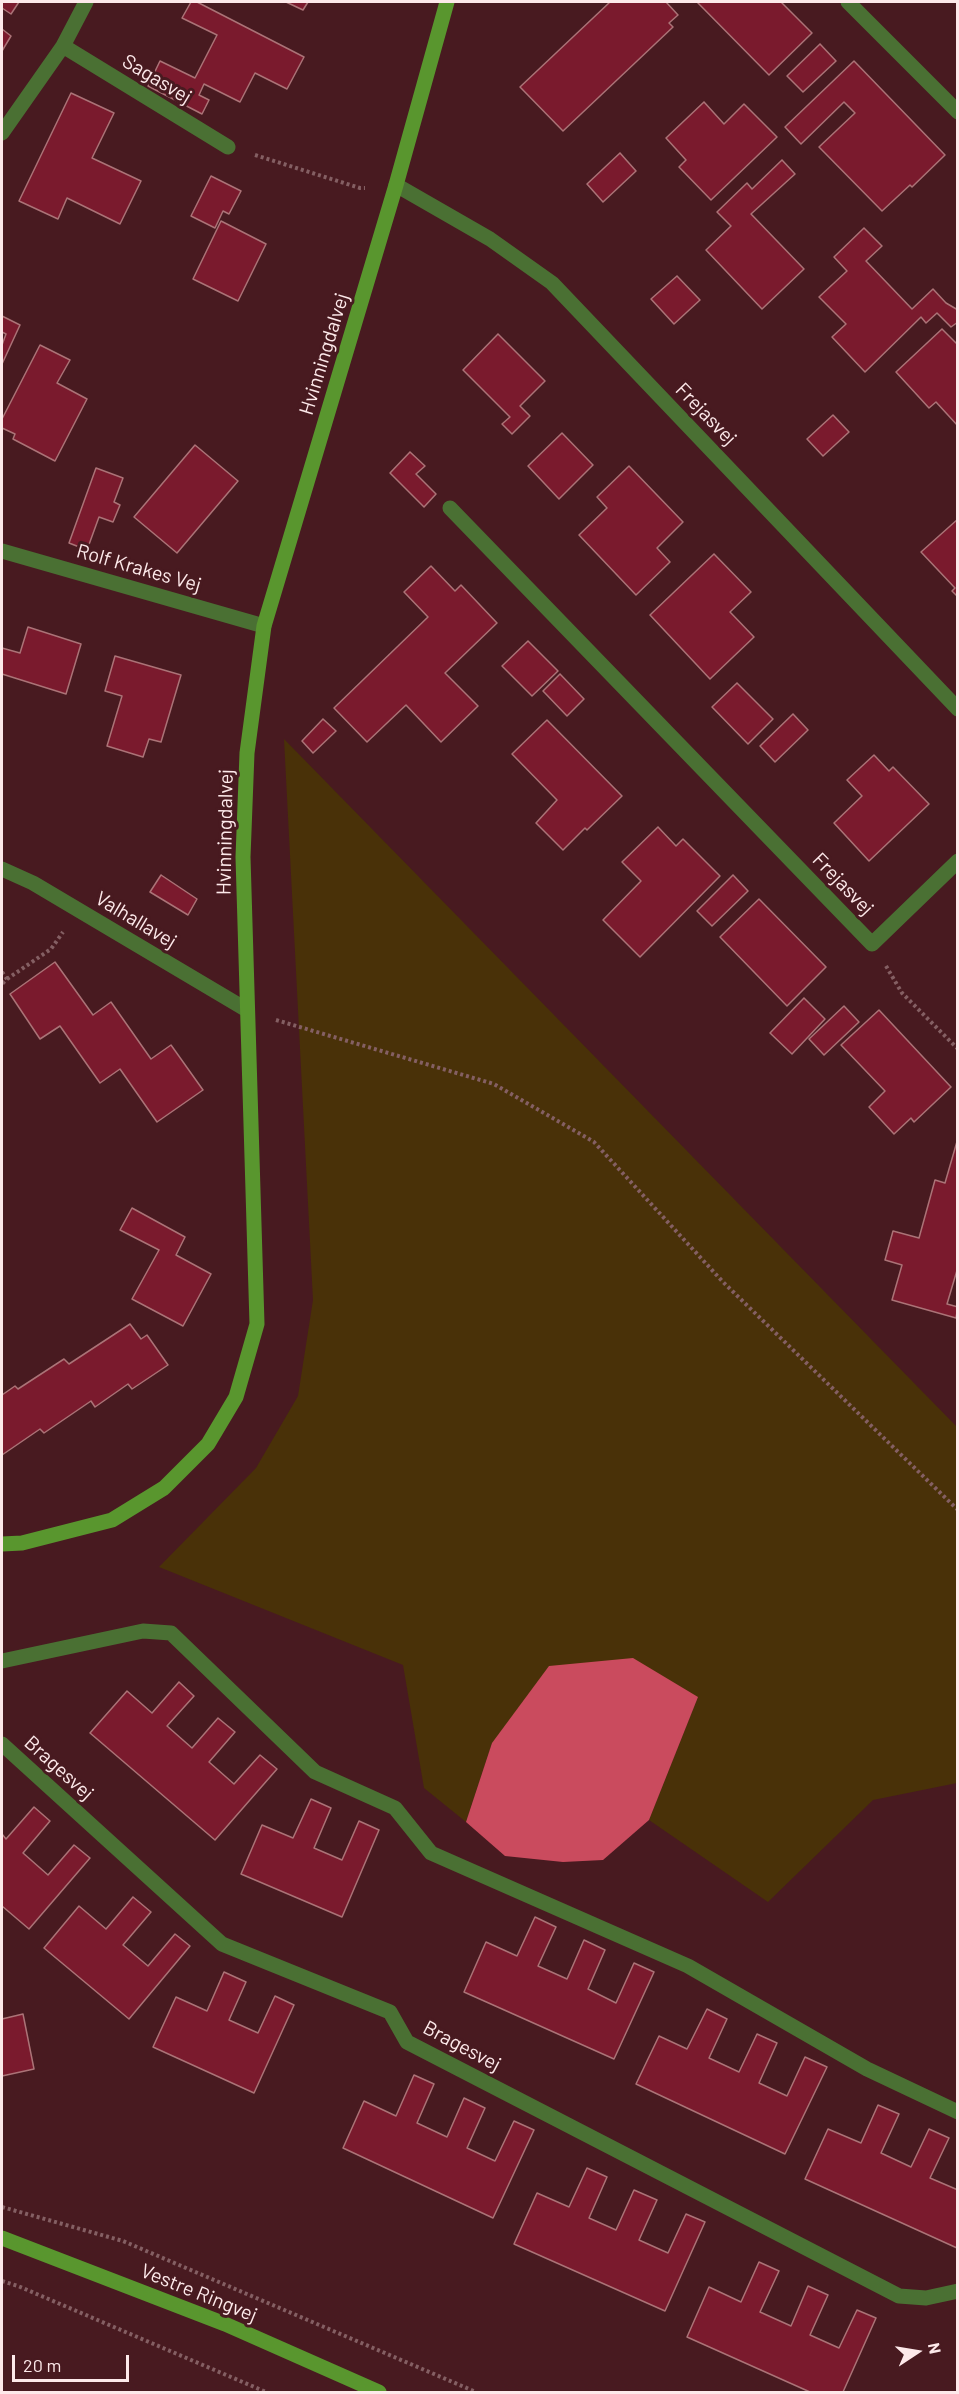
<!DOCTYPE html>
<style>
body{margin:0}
#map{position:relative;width:959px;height:2394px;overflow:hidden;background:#481a20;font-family:Barlow,sans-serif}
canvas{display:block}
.frame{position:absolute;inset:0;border:3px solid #fde9ea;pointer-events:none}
.north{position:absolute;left:887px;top:2322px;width:60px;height:60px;-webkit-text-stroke:4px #481a20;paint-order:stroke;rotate:78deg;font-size:16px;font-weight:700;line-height:24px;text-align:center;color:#fde9ea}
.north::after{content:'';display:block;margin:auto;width:21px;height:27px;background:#fde9ea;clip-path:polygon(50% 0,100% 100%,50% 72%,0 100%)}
.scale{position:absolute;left:12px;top:2355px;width:117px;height:27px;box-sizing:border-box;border:3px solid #fde9ea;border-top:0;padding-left:8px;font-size:18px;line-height:21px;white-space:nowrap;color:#fde9ea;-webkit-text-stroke:4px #481a20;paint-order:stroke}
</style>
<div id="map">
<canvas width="959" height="2394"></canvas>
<div class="frame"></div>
<div class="north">N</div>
<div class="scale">20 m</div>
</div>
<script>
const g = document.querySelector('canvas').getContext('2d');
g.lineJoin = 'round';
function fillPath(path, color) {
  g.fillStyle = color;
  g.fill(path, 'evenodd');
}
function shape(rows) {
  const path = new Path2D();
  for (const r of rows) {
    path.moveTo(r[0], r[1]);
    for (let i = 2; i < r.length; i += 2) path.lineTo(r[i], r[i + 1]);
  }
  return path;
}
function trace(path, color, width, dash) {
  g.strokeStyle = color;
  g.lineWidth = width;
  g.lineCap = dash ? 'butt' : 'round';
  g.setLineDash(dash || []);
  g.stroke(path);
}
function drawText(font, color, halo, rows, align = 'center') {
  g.font = font + ' Barlow,sans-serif';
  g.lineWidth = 6;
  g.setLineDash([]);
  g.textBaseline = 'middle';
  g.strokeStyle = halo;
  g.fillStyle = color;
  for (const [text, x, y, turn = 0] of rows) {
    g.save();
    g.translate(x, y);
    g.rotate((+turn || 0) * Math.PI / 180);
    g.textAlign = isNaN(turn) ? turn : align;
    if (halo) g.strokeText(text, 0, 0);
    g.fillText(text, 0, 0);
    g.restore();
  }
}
const green = shape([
 [284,739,957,1427,957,1783,873,1800,768,1902,649,1820,698,1697,492,1743,466,1822,424,1788,403,1665,159,1567,256,1468,298,1396,313,1300]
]);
const water = shape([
 [633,1658,698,1697,649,1820,603,1860,563,1862,505,1856,466,1822,492,1743,549,1666]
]);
const building = shape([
 [2,2,19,2,11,14,2,8,2,2],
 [191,2,197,2,304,57,287,89,255,73,240,102,204,84,199,95,209,100,202,114,148,86,160,61,195,78,217,35,182,18,191,2],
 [286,2,308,2,303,10,286,2],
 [610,2,666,2,678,15,669,23,673,27,563,131,520,87,610,2],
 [697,2,781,2,812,33,769,75,697,2],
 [2,29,11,36,2,51,2,29],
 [820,44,836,61,803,92,787,76,820,44],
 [854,61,945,155,912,187,910,185,882,211,819,147,855,113,844,102,801,144,785,127,854,61],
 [71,93,114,113,92,158,141,181,120,224,67,198,58,219,19,201,71,93],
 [704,102,724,124,744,104,777,137,711,200,679,167,686,160,666,138,704,102],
 [620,153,636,171,603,202,587,184,620,153],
 [782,160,795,174,751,214,804,269,762,309,706,250,731,226,717,212,747,183,752,189,782,160],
 [211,176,241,191,229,214,223,211,215,228,191,216,211,176],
 [221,221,266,244,238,301,193,279,221,221],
 [864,228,882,246,866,261,912,309,933,289,946,303,958,310,958,322,951,327,937,313,926,323,921,317,865,372,832,337,846,324,819,297,847,271,834,257,864,228],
 [677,276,700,300,674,324,651,299,677,276],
 [2,316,20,325,2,364,2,345,6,334,2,332,2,316],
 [942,329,958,345,958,426,936,402,929,408,896,372,942,329],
 [498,334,545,381,520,406,530,416,512,434,502,424,510,417,463,370,498,334],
 [40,345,70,360,57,383,87,399,55,461,13,439,15,434,2,428,2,419,40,345],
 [833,415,849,432,823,456,807,439,833,415],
 [562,433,593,465,559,499,528,466,562,433],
 [195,445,238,481,177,553,134,517,195,445],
 [410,452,425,466,416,474,436,494,424,507,390,473,410,452],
 [629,466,683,522,657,548,670,562,636,595,579,535,607,508,597,497,629,466],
 [96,468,123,478,114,502,120,505,113,522,99,517,87,550,69,543,96,468],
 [958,519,958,597,952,591,955,588,921,552,958,519],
 [714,554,751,592,730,612,754,637,710,679,650,615,714,554],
 [431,566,455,591,461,585,497,623,445,673,478,706,441,742,406,705,367,742,334,708,428,617,404,592,431,566],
 [28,627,81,644,66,694,2,674,2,648,20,653,28,627],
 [528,641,558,671,532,696,502,666,528,641],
 [115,656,181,675,161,742,149,739,143,757,107,746,122,696,105,691,115,656],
 [560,674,584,699,567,716,543,691,560,674],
 [737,683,773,719,748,744,712,707,737,683],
 [793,714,808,730,775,762,760,746,793,714],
 [323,719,336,731,313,753,302,741,323,719],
 [547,720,622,796,587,830,585,828,563,850,536,823,557,800,512,754,547,720],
 [874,755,889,771,893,767,929,804,869,861,834,823,862,796,847,780,874,755],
 [658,827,676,846,683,839,720,876,640,957,603,920,641,881,622,862,658,827],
 [161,875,197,899,188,915,150,892,161,875],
 [733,875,748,891,712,926,697,911,733,875],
 [759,899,826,967,787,1006,720,937,759,899],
 [55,962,93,1015,111,1002,151,1059,171,1045,203,1090,157,1122,120,1069,100,1083,60,1026,40,1039,10,994,55,962],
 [804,998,825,1019,792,1054,770,1033,804,998],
 [844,1006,859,1022,824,1055,809,1039,844,1006],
 [879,1010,951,1087,914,1122,911,1118,894,1134,869,1107,885,1091,841,1045,879,1010],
 [958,1138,958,1267,947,1304,958,1307,956,1318,892,1300,902,1265,885,1260,893,1231,919,1238,935,1180,945,1183,958,1138],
 [132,1208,185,1237,176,1255,211,1274,183,1326,132,1299,159,1250,120,1230,132,1208],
 [130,1324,141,1339,147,1335,168,1365,132,1389,128,1384,95,1407,91,1401,44,1433,40,1429,2,1455,2,1395,15,1386,18,1389,64,1359,69,1364,130,1324],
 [179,1682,194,1696,167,1726,192,1748,218,1718,235,1732,209,1762,234,1784,260,1755,277,1769,215,1840,90,1733,127,1691,152,1713,179,1682],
 [311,1799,331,1808,314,1848,342,1860,359,1821,379,1830,342,1917,241,1874,262,1825,293,1838,311,1799],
 [34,1807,50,1821,23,1853,48,1875,74,1845,90,1858,29,1929,2,1906,2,1834,6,1839,34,1807],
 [133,1897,151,1912,123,1945,148,1966,175,1934,190,1946,129,2019,44,1948,79,1906,106,1929,133,1897],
 [535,1917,556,1927,538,1966,567,1979,584,1940,605,1950,588,1989,616,2003,634,1963,654,1972,614,2059,464,1992,486,1942,517,1956,535,1917],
 [224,1972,246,1982,229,2020,258,2033,275,1996,294,2005,254,2093,153,2047,176,1997,207,2011,224,1972],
 [707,2009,727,2019,709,2058,739,2072,757,2034,777,2043,759,2083,787,2096,805,2057,827,2067,785,2154,636,2084,659,2036,687,2049,707,2009],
 [23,2014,34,2069,2,2076,2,2019,23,2014],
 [414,2075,434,2084,417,2123,447,2137,464,2098,485,2108,467,2148,495,2161,514,2121,534,2130,493,2218,343,2148,364,2101,396,2116,414,2075],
 [878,2105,899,2114,881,2153,911,2167,929,2129,949,2138,930,2178,958,2190,957,2248,805,2179,828,2129,861,2143,878,2105],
 [587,2168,607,2177,589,2218,616,2230,634,2190,657,2200,639,2240,668,2253,686,2214,705,2222,665,2311,514,2244,537,2193,569,2207,587,2168],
 [759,2262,779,2271,760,2312,791,2326,808,2286,828,2295,810,2335,839,2348,857,2310,876,2318,843,2392,810,2392,687,2337,709,2287,741,2302,759,2262]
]);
const path = shape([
 [255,155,360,188,365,188],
 [886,966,902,993,958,1049],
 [2,972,7,979,2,984],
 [7,979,51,949,63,932],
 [276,1020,494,1084,594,1142,723,1282,958,1510],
 [2,2207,123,2241,476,2392],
 [2,2281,18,2286,266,2392]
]);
const street = shape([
 [848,2,958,112],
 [63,46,228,147],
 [2,133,63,46,86,2],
 [396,185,490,239,552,283,958,709],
 [450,508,872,944,958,861],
 [2,551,264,626],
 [2,869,33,883,247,1010],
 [2,1661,143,1631,171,1633,315,1772,395,1808,431,1853,688,1966,867,2069,958,2112],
 [2,1744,222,1944,390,2012,407,2042,899,2296,926,2298,958,2291]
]);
const secondary = shape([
 [2,1544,22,1543,112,1520,164,1488,208,1444,236,1397,257,1324,243,857,247,753,264,626,396,185,447,2],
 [2,2238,225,2324,379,2392]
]);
const streetNames = [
 ["Sagasvej",157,79,31],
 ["Hvinningdalvej",324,354,-73],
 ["Frejasvej",706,414,46],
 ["Rolf Krakes Vej",139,568,16],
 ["Hvinningdalvej",225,832,-89],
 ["Frejasvej",843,884,46],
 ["Valhallavej",136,920,31],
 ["Bragesvej",59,1768,42],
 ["Bragesvej",462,2046,28],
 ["Vestre Ringvej",199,2293,22]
];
fillPath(green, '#493108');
fillPath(water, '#ca4b5e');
fillPath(building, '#7a1a2d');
trace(building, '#ab7377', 1.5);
trace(path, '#845f63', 4, [3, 3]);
trace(street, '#4a7033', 15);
trace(secondary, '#59962e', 15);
drawText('20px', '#fde9ea', '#481a20', streetNames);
</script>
